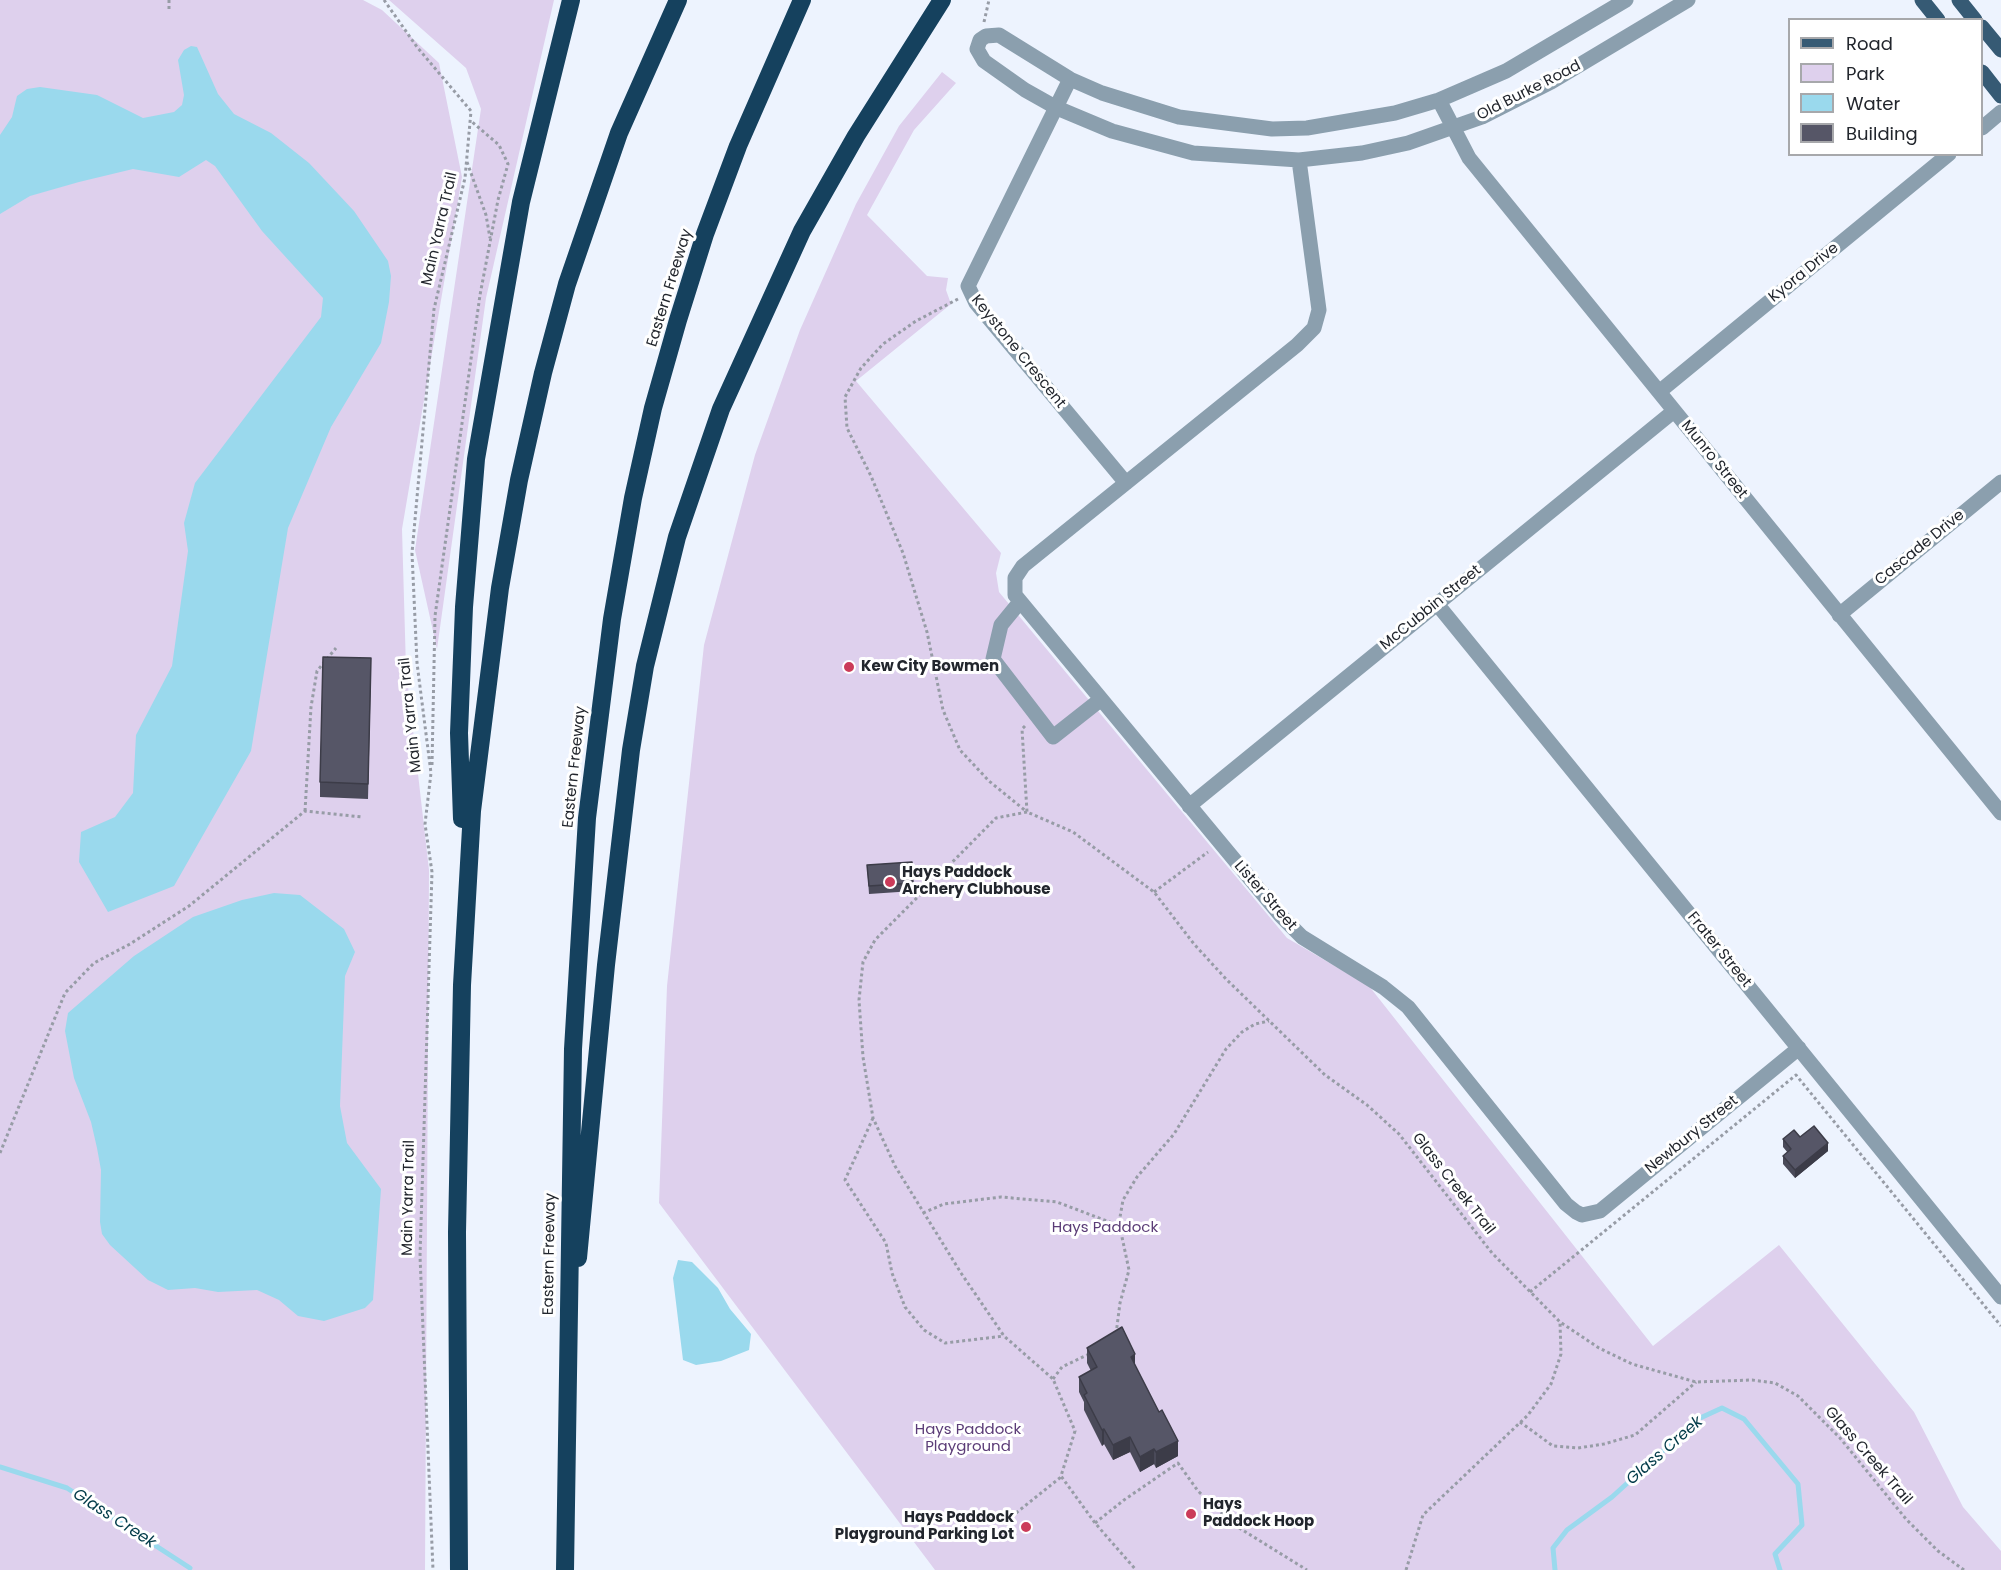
<!DOCTYPE html>
<style>
body{margin:0}
#map{position:relative;width:2001px;height:1570px;overflow:hidden;background:#edf3fe;font-family:Poppins,sans-serif}
canvas{display:block}
.legend{position:absolute;left:1788px;top:18px;width:195px;height:138px;box-sizing:border-box;background:#fff;border:2px solid #a7a8ab;margin:0;padding:8px 10px;list-style:none;font-size:18px;color:#22262d}
.legend li{display:flex;align-items:center;gap:12px;height:30px}
.legend b{width:30px;border:2px solid #a7a8ab}
</style>
<div id="map">
<canvas width="2001" height="1570"></canvas>
<ul class="legend">
<li><b style="height:8px;background:#365a74"></b>Road</li>
<li><b style="height:16px;background:#ded0ed"></b>Park</li>
<li><b style="height:16px;background:#9ad9ed"></b>Water</li>
<li><b style="height:16px;background:#565667"></b>Building</li>
</ul>
</div>
<script>
const g = document.querySelector('canvas').getContext('2d');
g.lineJoin = 'round';
function fillPath(path, color) {
  g.fillStyle = color;
  g.fill(path, 'evenodd');
}
function shape(rows) {
  const path = new Path2D();
  for (const r of rows) {
    path.moveTo(r[0], r[1]);
    for (let i = 2; i < r.length; i += 2) path.lineTo(r[i], r[i + 1]);
  }
  return path;
}
function trace(path, color, width, dash) {
  g.strokeStyle = color;
  g.lineWidth = width;
  g.lineCap = dash ? 'butt' : 'round';
  g.setLineDash(dash || []);
  g.stroke(path);
}
function drawText(font, color, halo, rows, align = 'center') {
  g.font = font + ' Poppins,sans-serif';
  g.lineWidth = 6;
  g.setLineDash([]);
  g.textBaseline = 'middle';
  g.strokeStyle = halo;
  g.fillStyle = color;
  for (const [text, x, y, turn = 0] of rows) {
    g.save();
    g.translate(x, y);
    g.rotate((+turn || 0) * Math.PI / 180);
    g.textAlign = isNaN(turn) ? turn : align;
    if (halo) g.strokeText(text, 0, 0);
    g.fillText(text, 0, 0);
    g.restore();
  }
}
const green = shape([
 [0,0,363,0,382,10,439,63,462,177,402,529,406,669,429,870,425,1570,0,1570],
 [389,0,554,0,486,298,437,649,415,550,481,109,466,68],
 [942,72,956,83,914,130,867,215,927,276,948,278,946,290,951,304,856,381,1001,553,996,573,999,592,1287,938,1369,986,1653,1346,1779,1245,1914,1412,1963,1507,2001,1551,2001,1570,935,1570,659,1203,667,986,704,645,755,455,800,330,856,204,899,126]
]);
const water = shape([
 [191,46,197,47,218,94,234,114,271,133,309,163,354,211,388,261,391,276,389,302,381,343,331,427,288,528,251,751,174,886,108,912,79,862,81,832,115,817,133,793,136,735,172,666,188,551,184,523,195,483,321,317,323,298,262,231,215,166,206,160,179,177,133,169,79,182,30,196,0,214,0,135,12,117,17,96,27,89,40,87,97,95,143,118,174,112,182,105,184,95,178,60,184,50],
 [274,893,300,895,344,929,355,952,345,976,340,1106,347,1143,381,1189,373,1300,365,1308,324,1321,298,1316,279,1300,257,1290,218,1292,195,1288,168,1290,148,1280,110,1245,102,1234,100,1222,101,1170,97,1148,91,1122,74,1078,65,1031,68,1013,134,956,193,917,242,900],
 [678,1260,692,1262,718,1288,730,1309,751,1334,749,1350,721,1361,696,1365,683,1360,673,1278]
]);
const stream = shape([
 [0,1467,67,1488,190,1568],
 [1555,1570,1553,1548,1567,1530,1612,1497,1698,1419,1722,1408,1744,1419,1798,1484,1802,1525,1775,1554,1780,1570]
]);
const path = shape([
 [169,0,169,10],
 [384,0,417,47,471,111,465,178,434,309,412,553,417,663,431,773,425,824,432,872,420,1256,433,1570],
 [984,22,989,0],
 [467,162,486,215,490,238],
 [958,299,916,321,883,344,861,368,845,397,847,428,871,476,903,553,927,632,943,710,960,750,989,781,1027,812],
 [1025,726,1022,729,1027,812,1073,832,1154,892,1194,944,1226,979,1325,1075,1367,1105,1399,1134,1492,1253,1560,1322,1599,1348,1632,1364,1696,1382,1752,1380,1775,1383,1798,1396,1840,1438,1906,1519,1938,1551,1964,1570],
 [432,765,435,616,480,295,498,200,508,164,499,145,471,121],
 [305,811,311,707,317,671,336,648],
 [1027,812,996,818,875,940,863,962,859,1000,863,1057,873,1118,895,1166,961,1273,1004,1336,1053,1379,1075,1431,1061,1476,1095,1523,1136,1570],
 [1154,892,1208,852],
 [873,1118,845,1180,886,1243,892,1273,905,1307,924,1330,945,1343,1004,1336],
 [0,1153,65,993,94,963,130,944,189,906,305,811,362,817],
 [923,1213,944,1204,1001,1197,1057,1202,1120,1226],
 [1530,1292,1796,1075,2001,1326],
 [1116,1334,1120,1303,1129,1270,1119,1223,1123,1200,1137,1177,1174,1134,1226,1049,1242,1032,1255,1024,1269,1021],
 [1053,1379,1062,1367,1089,1354],
 [1520,1422,1553,1446,1578,1448,1604,1444,1635,1435,1696,1382],
 [1016,1513,1061,1477],
 [1095,1523,1124,1500,1178,1463,1198,1491,1236,1526,1307,1570],
 [1406,1570,1423,1515,1528,1415,1551,1384,1561,1354,1560,1323]
]);
const minor = shape([
 [1626,0,1506,71,1439,100,1395,113,1307,128,1272,129,1179,117,1102,93,1070,79,999,35,986,36,980,40,977,49,984,61,1025,90,1057,108,1112,131,1193,153,1299,160,1362,153,1408,143,1482,117,1551,82,1688,0],
 [1070,79,968,286,976,303,1126,483],
 [1439,100,1469,158,2001,813],
 [1982,128,2001,112],
 [1299,160,1319,310,1314,328,1297,345,1023,566,1015,578,1015,595,1281,916,1302,937,1383,987,1408,1007,1566,1204,1576,1212,1582,1215,1600,1211,1799,1048],
 [1659,392,1949,154],
 [1019,603,1001,625,993,659,1053,737,1100,700],
 [1437,604,2001,1297],
 [1839,615,2001,482],
 [1189,806,1674,411]
]);
const major = shape([
 [1922,0,1938,20],
 [1959,0,1975,20],
 [1982,27,2001,50],
 [1982,72,2001,96]
]);
const highway = shape([
 [462,819,459,733,464,607,476,459,521,202,571,0],
 [578,1258,606,965,631,750,645,666,677,537,721,409,802,231,856,136,942,0],
 [459,1570,457,1232,462,985,472,811,500,588,519,480,543,373,567,284,619,133,678,0],
 [565,1570,573,1049,587,818,612,619,633,498,653,408,678,320,705,234,738,146,802,0]
]);
const wall = shape([
 [371,673,368,799,320,797,320,782],
 [867,865,913,883,913,891,869,894],
 [1800,1137,1828,1151,1795,1178,1783,1164,1783,1156,1788,1153,1783,1147,1783,1139],
 [1087,1348,1135,1366,1178,1456,1156,1468,1154,1464,1140,1472,1130,1452,1113,1460,1104,1444,1102,1446,1084,1410,1084,1402,1079,1392,1079,1377,1091,1371,1087,1363]
]);
const shadedWall = shape([
 [1828,1143,1828,1151,1795,1178,1795,1170],
 [1135,1354,1135,1369,1131,1357],
 [1104,1429,1104,1444,1102,1446,1102,1430],
 [1130,1437,1130,1452,1113,1460,1113,1445],
 [1178,1441,1178,1456,1156,1468,1156,1452],
 [1154,1449,1154,1464,1140,1472,1140,1457]
]);
const building = shape([
 [323,657,371,658,368,784,320,782,323,657],
 [912,862,913,883,869,886,867,865,912,862],
 [1814,1126,1828,1143,1795,1170,1783,1156,1791,1149,1783,1139,1794,1130,1800,1137,1814,1126],
 [1122,1327,1135,1354,1131,1357,1159,1412,1162,1410,1178,1441,1156,1452,1154,1449,1140,1457,1130,1437,1113,1445,1104,1429,1102,1430,1084,1395,1087,1393,1079,1377,1097,1367,1087,1348,1122,1327]
]);
const markers = [
 [849,667,6,"#cb3b59"],
 [890,882,6,"#cb3b59"],
 [1191,1514,6,"#cb3b59"],
 [1026,1527,6,"#cb3b59"]
];
const streetNames = [
 ["Old Burke Road",1529,91,-27],
 ["Main Yarra Trail",440,229,-77],
 ["Kyora Drive",1804,273,-39],
 ["Eastern Freeway",670,288,-73],
 ["Keystone Crescent",1018,352,51],
 ["Munro Street",1714,460,51],
 ["Cascade Drive",1920,548,-39],
 ["McCubbin Street",1431,608,-39],
 ["Main Yarra Trail",411,715,-96],
 ["Eastern Freeway",575,767,-84],
 ["Lister Street",1265,896,49],
 ["Frater Street",1719,950,51],
 ["Newbury Street",1692,1135,-39],
 ["Glass Creek Trail",1453,1184,52],
 ["Main Yarra Trail",409,1198,-89],
 ["Eastern Freeway",550,1254,-89],
 ["Glass Creek Trail",1868,1456,49]
];
const poiNames = [
 ["Kew City Bowmen",861,667],
 ["Hays Paddock",902,873],
 ["Archery Clubhouse",902,890],
 ["Hays",1203,1505],
 ["Paddock Hoop",1203,1522],
 ["Hays Paddock",1014,1518,"right"],
 ["Playground Parking Lot",1014,1535,"right"]
];
const parkNames = [
 ["Hays Paddock",1105,1228],
 ["Hays Paddock",968,1430],
 ["Playground",968,1447]
];
const waterNames = [
 ["Glass Creek",1665,1451,-41],
 ["Glass Creek",114,1519,33]
];
fillPath(green, '#ded0ed');
fillPath(water, '#9ad9ed');
trace(stream, '#9ad9ed', 5);
trace(path, '#979ca6', 3, [3, 3]);
trace(minor, '#8b9fae', 15);
trace(major, '#365a74', 15);
trace(highway, '#15415e', 18);
fillPath(wall, '#4a4a59');
fillPath(shadedWall, '#3c3c48');
fillPath(building, '#565667');
trace(building, '#3c3c48', 1.5);
for (const [x, y, r, color] of markers) {
  const dot = new Path2D();
  dot.arc(x, y, r, 0, 2 * Math.PI);
  g.fillStyle = color;
  g.fill(dot);
  trace(dot, '#fff', 2);
}
drawText('15px', '#22262d', '#fff', streetNames);
drawText('bold 15px', '#22262d', '#fff', poiNames, 'left');
drawText('15px', '#5b3c77', '#fff', parkNames);
drawText('italic 16px', '#003a48', '#fff', waterNames);
</script>
